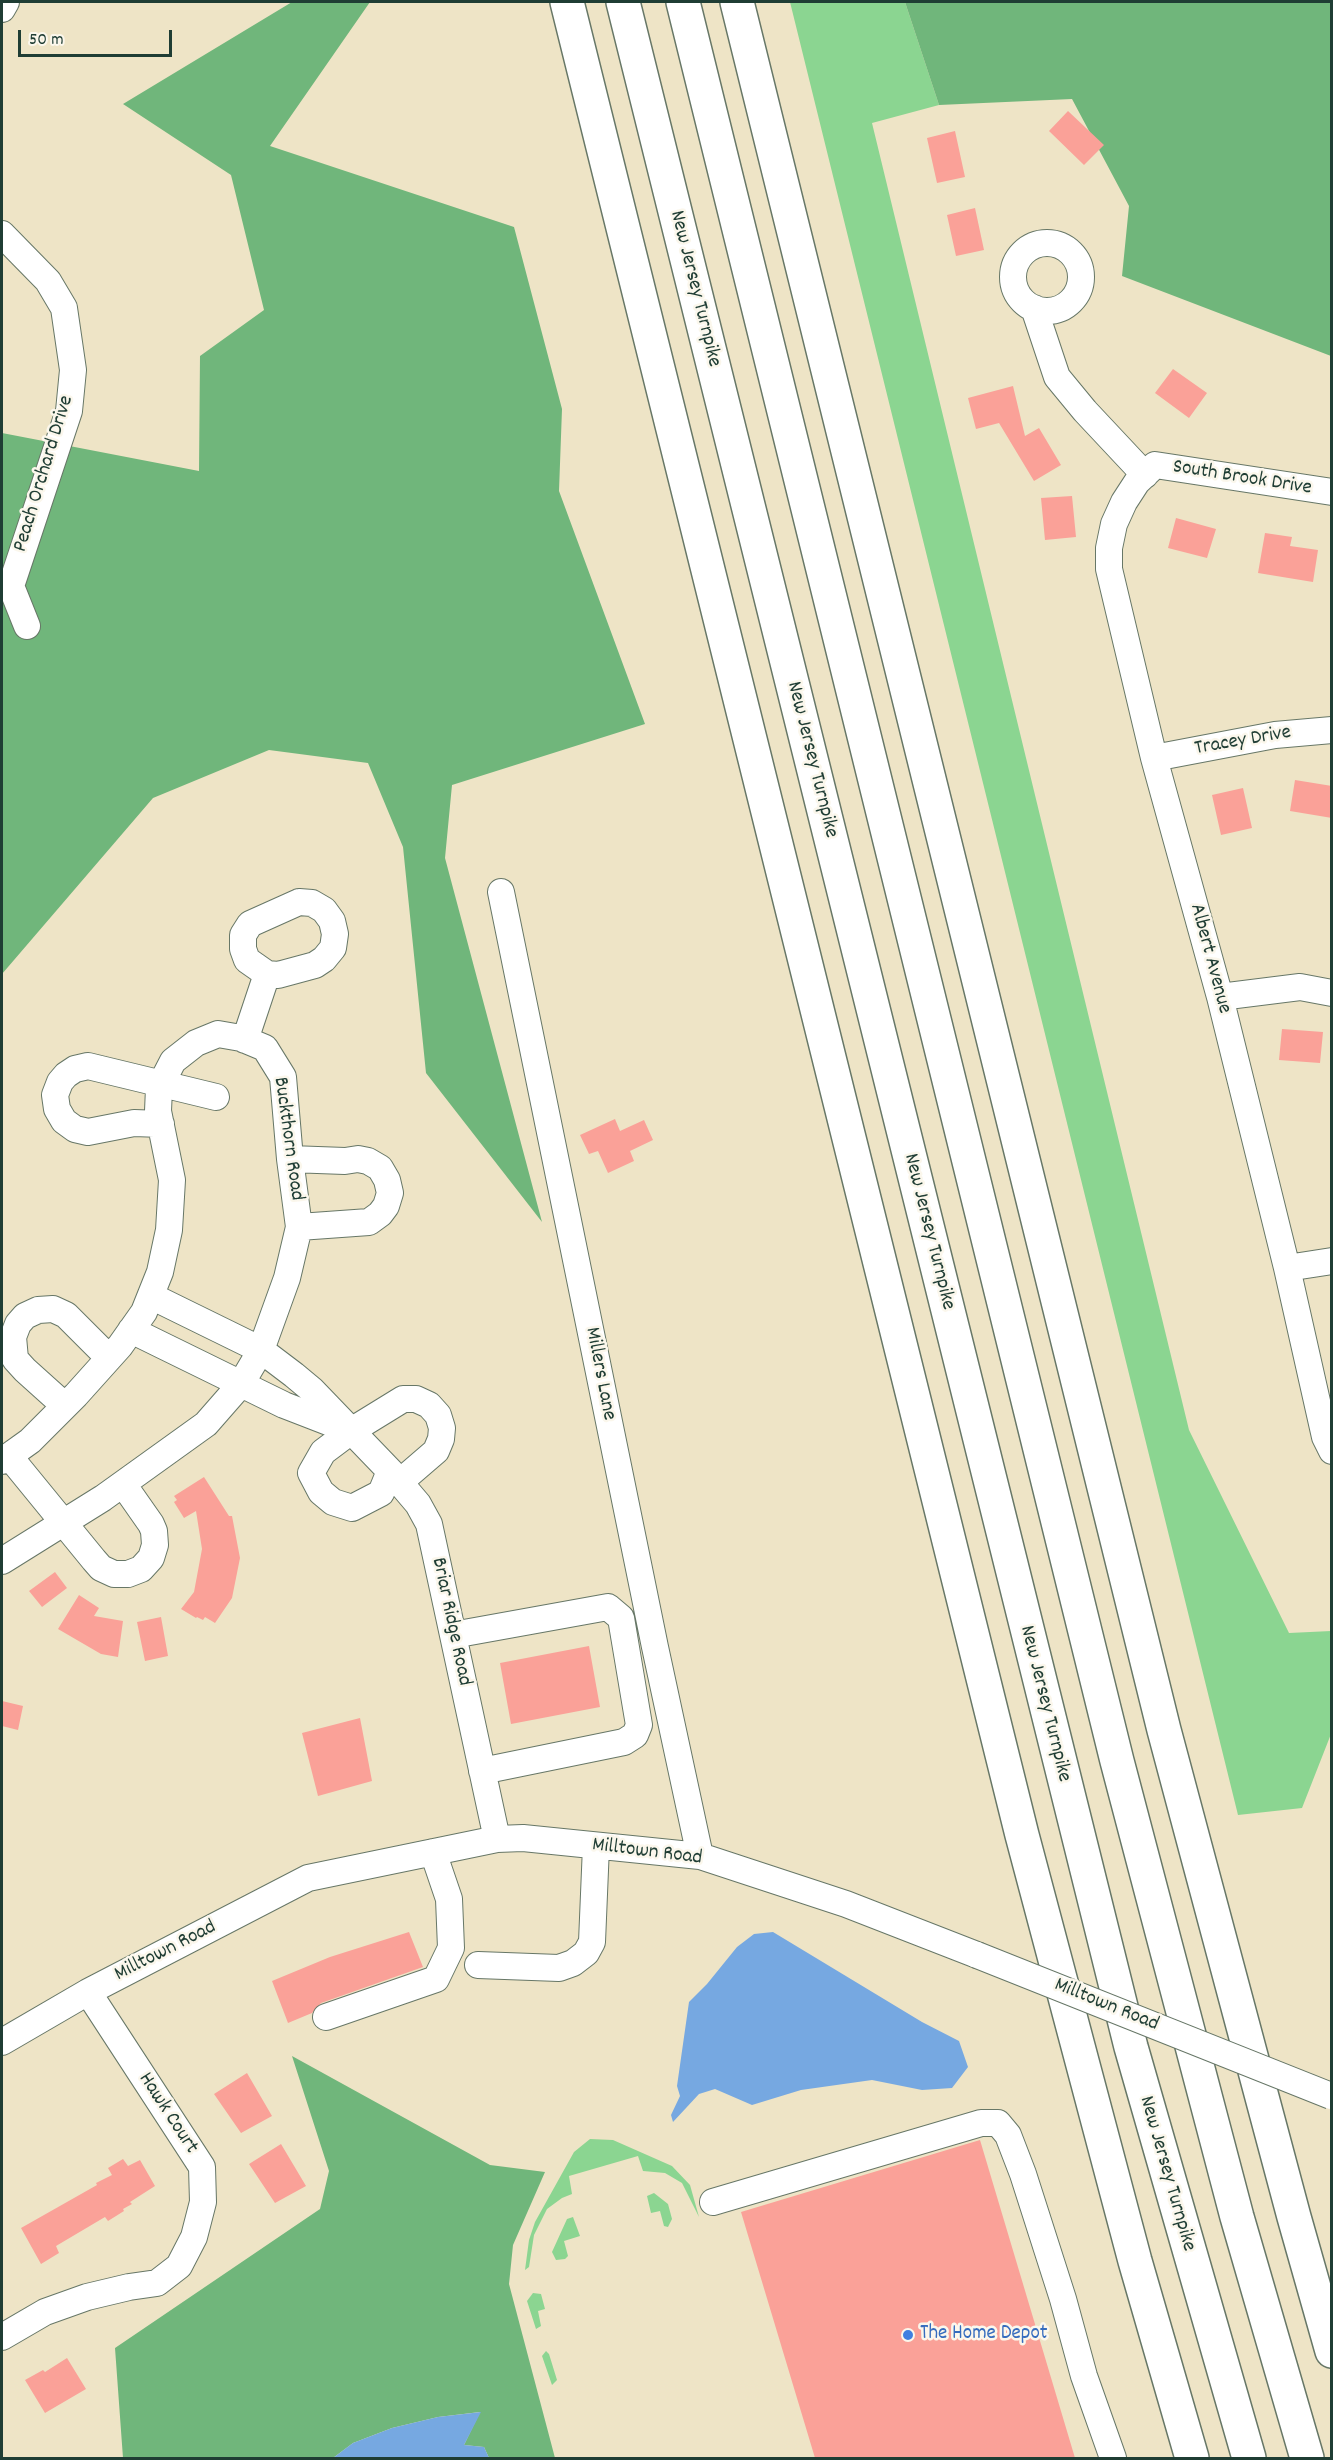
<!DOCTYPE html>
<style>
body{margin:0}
#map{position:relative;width:1333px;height:2460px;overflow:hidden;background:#eee4c6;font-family:Dekko,sans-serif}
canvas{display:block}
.frame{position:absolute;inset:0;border:3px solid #1f3d34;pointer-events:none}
.scale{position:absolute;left:18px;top:30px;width:154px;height:27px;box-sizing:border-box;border:3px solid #1f3d34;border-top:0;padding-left:8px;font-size:18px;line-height:21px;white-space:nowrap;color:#1f3d34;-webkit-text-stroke:4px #fbf7ec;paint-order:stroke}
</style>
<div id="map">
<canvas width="1333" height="2460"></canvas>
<div class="frame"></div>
<div class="scale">50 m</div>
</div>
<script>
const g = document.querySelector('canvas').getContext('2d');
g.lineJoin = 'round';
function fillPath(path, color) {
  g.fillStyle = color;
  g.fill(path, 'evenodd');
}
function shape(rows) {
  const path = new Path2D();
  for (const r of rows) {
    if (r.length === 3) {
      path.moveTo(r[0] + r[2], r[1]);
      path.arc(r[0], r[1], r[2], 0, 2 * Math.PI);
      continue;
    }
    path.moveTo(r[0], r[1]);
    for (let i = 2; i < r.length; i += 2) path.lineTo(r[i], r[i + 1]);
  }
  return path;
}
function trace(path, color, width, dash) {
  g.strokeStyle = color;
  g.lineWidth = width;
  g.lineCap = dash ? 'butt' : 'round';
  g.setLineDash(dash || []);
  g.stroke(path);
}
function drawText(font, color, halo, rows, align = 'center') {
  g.font = font + ' Dekko,sans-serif';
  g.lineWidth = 5;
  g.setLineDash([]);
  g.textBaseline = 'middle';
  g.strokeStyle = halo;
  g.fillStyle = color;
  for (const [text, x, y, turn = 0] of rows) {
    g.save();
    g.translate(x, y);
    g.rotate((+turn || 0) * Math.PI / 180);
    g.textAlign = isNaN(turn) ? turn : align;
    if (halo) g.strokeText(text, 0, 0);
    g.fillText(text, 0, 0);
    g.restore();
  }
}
const green = shape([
 [790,2,905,2,939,105,872,123,1189,1430,1289,1633,1331,1631,1331,1734,1302,1808,1238,1815],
 [590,2139,613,2140,672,2166,690,2185,699,2217,682,2183,665,2173,643,2171,638,2156,569,2176,572,2194,562,2198,547,2209,534,2235,529,2267,525,2270,529,2240,535,2222,574,2152],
 [654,2193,668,2204,672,2219,668,2227,664,2226,660,2211,651,2213,647,2196],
 [573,2217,580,2236,564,2241,568,2256,565,2259,556,2260,552,2252,567,2219],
 [533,2293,541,2294,545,2309,538,2311,541,2326,536,2329,527,2301],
 [546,2351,549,2354,557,2380,552,2385,542,2356]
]);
const forest = shape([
 [292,2,370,2,270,146,514,227,562,409,559,491,645,724,452,785,445,858,542,1222,426,1073,403,847,368,763,269,750,153,798,2,974,2,433,199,471,200,356,264,310,231,175,123,104],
 [905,2,1331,2,1331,356,1122,276,1129,206,1072,99,939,105],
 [292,2056,490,2165,545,2172,513,2245,509,2284,555,2458,489,2458,484,2447,464,2445,480,2412,438,2417,392,2428,353,2443,333,2458,123,2458,115,2348,320,2209,329,2171]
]);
const water = shape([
 [773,1932,922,2022,959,2041,968,2067,952,2088,922,2090,872,2080,801,2090,752,2105,715,2089,699,2094,673,2122,671,2115,680,2096,677,2086,689,2002,707,1984,737,1947,754,1934],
 [481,2412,464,2445,484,2447,489,2458,333,2458,353,2443,392,2428,438,2417]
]);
const building = shape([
 [1068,111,1104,145,1084,165,1049,131],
 [955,131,965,177,937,183,927,138],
 [975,208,984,250,956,256,947,215],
 [1173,369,1207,393,1189,418,1155,393],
 [1013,386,1025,436,1039,428,1061,465,1034,481,999,423,976,429,968,398],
 [1072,496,1076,537,1045,540,1041,498],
 [1176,518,1216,529,1207,558,1168,548],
 [1265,533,1292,537,1290,546,1318,550,1313,582,1258,573],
 [1295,780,1332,786,1332,818,1290,811],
 [1243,788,1252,828,1221,835,1212,795],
 [1282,1029,1323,1032,1320,1063,1279,1060],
 [615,1119,620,1131,644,1120,653,1140,630,1151,634,1161,608,1173,598,1151,589,1154,580,1135],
 [204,1477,229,1516,232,1516,240,1558,232,1598,215,1623,205,1617,203,1620,197,1617,196,1618,181,1609,194,1592,202,1549,196,1511,184,1518,174,1502,177,1500,174,1496],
 [55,1572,67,1588,42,1607,29,1591],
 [79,1595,99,1608,94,1616,123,1621,118,1657,101,1654,58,1629],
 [161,1617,168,1656,145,1661,137,1622],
 [589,1646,600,1707,511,1724,500,1663],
 [2,1701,23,1706,18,1730,2,1726],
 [360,1718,372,1781,318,1796,302,1733],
 [409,1932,423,1967,321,2003,312,2013,288,2023,272,1981,330,1957],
 [247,2073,272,2116,241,2133,214,2094],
 [980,2140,1075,2458,815,2458,741,2212],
 [281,2144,306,2186,275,2203,249,2164],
 [123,2159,128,2166,140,2160,155,2186,130,2202,132,2204,123,2209,124,2211,108,2221,105,2217,56,2246,59,2253,41,2264,21,2228,97,2185,96,2183,112,2175,108,2168],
 [67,2358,86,2389,45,2413,25,2380,43,2370,45,2372]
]);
const minor = shape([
 [2,9,6,2],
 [2,234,48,281,64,308,73,370,69,411,11,586,27,626],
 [1047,277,34],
 [1034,308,1057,377,1085,411,1145,475],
 [1332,492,1155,465,1137,482,1124,502,1114,524,1109,548,1109,569,1154,758,1220,997,1287,1268,1325,1437,1332,1451],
 [1154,758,1275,735,1332,730],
 [501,892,655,1647,700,1856],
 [299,902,312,903,324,910,332,921,335,934,333,948,324,959,315,965,278,975,267,974,247,960,243,949,243,935,250,924,299,902],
 [1220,997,1300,987,1332,993],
 [245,1040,267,974],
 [161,1124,134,1123,88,1132,75,1129,64,1121,57,1109,55,1095,60,1082,66,1075,75,1069,88,1066,216,1097],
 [290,1159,345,1161,358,1159,368,1161,380,1168,387,1180,390,1193,386,1206,380,1214,369,1222,299,1227],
 [1287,1268,1332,1261],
 [151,1296,261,1350,294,1375,312,1390,390,1471,418,1504,429,1524,497,1839],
 [131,1330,284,1405,346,1429],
 [65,1406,25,1370,15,1359,13,1337,18,1324,25,1316,38,1310,53,1309,66,1315,109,1358],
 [9,1456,94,1560,101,1568,114,1574,128,1574,141,1569,151,1558,155,1545,154,1531,151,1524,123,1484],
 [2,1461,30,1441,76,1395,120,1346,144,1312,160,1272,169,1230,172,1180,158,1111,159,1088,173,1061,196,1043,218,1034,241,1038,265,1048,283,1077,290,1159,299,1227,287,1278,261,1350,241,1384,206,1424,103,1498,2,1561],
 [390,1471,381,1493,352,1508,333,1502,321,1492,311,1473,323,1452,351,1431,403,1399,416,1399,429,1405,438,1415,442,1428,441,1439,436,1451,400,1482],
 [453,1635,608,1607,621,1618,639,1725,635,1735,624,1742,482,1771],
 [478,1965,559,1968,573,1963,586,1953,592,1942,596,1846],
 [326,2017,436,1979,451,1948,449,1899,433,1852],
 [2,2042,88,1992,308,1878,497,1839,523,1838,700,1856,846,1904,977,1955],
 [713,2202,981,2123,998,2123,1008,2135,1023,2174,1063,2299,1084,2376,1113,2458],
 [2,2337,45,2312,87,2297,129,2287,157,2283,179,2266,194,2237,203,2202,202,2167,88,1992]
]);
const highway = shape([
 [567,2,1022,1835,1135,2261,1192,2458],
 [623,2,1131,2047,1249,2458],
 [683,2,1117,1761,1237,2217,1307,2458],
 [737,2,1164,1730,1294,2217,1332,2351]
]);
const minorBridge = shape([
 [977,1955,1331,2096]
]);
const markers = [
 [908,2335,6,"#3f7fe0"]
];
const streetNames = [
 ["New Jersey Turnpike",694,289,76],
 ["Peach Orchard Drive",45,474,-73],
 ["South Brook Drive",1242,479,9],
 ["Tracey Drive",1243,742,-10],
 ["New Jersey Turnpike",811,760,76],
 ["Albert Avenue",1209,959,75],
 ["Buckthorn Road",287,1139,82],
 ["New Jersey Turnpike",928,1232,76],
 ["Millers Lane",599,1374,79],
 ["Briar Ridge Road",450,1622,78],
 ["New Jersey Turnpike",1044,1704,76],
 ["Milltown Road",647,1853,7],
 ["Milltown Road",166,1952,-27],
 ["Milltown Road",1106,2006,22],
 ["Hawk Court",167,2114,57],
 ["New Jersey Turnpike",1166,2174,74]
];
const shopNames = [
 ["The Home Depot",920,2335]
];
fillPath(green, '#8bd591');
fillPath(forest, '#70b67b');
fillPath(water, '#76a8e1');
fillPath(building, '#faa198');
trace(minor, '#677767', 28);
trace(highway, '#677767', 36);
trace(minor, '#fff', 26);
trace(highway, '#fff', 33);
trace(minorBridge, '#677767', 28, []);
trace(minorBridge, '#fff', 26);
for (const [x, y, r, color] of markers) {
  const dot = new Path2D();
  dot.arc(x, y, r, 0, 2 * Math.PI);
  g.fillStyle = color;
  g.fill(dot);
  trace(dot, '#fbf7ec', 2);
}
drawText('21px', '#1f3d34', '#fbf7ec', streetNames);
drawText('21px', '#366cbe', '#fbf7ec', shopNames, 'left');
</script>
